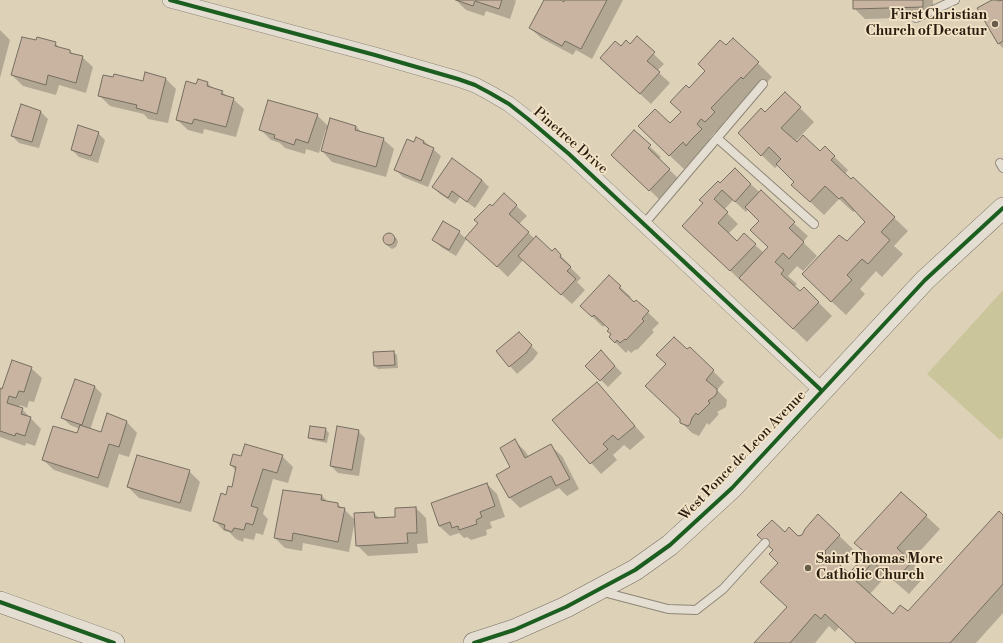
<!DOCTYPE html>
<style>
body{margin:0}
canvas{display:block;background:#ddd1b8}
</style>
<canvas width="1003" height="643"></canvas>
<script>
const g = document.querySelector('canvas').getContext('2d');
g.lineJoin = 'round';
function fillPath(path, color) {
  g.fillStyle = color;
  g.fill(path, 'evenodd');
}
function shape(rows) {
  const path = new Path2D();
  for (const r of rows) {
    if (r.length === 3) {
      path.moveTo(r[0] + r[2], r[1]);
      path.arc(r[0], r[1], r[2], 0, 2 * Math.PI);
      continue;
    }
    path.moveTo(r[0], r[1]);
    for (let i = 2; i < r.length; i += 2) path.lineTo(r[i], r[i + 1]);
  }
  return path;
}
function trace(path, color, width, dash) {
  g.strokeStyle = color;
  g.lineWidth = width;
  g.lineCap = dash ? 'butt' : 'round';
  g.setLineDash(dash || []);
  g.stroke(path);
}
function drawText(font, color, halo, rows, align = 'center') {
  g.font = font + ' "Libre Bodoni",serif';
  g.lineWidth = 3.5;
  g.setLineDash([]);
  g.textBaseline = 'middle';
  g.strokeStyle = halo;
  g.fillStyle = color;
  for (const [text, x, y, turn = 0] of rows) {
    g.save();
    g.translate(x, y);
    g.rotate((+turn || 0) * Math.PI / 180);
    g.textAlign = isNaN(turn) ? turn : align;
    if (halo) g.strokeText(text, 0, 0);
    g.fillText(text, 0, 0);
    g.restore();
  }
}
const green = shape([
 [1003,290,1003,437,1000,440,927,374]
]);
const shadow = shape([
 [454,0,515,0,516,1,510,19,486,11,484,16,466,10,457,1],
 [545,0,558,0,564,3,566,0,623,0,592,59,576,50,573,55,541,38,530,28],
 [854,0,933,0,933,17,865,19,854,8],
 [994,0,997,0,999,2,1003,0,1003,48,998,43],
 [0,30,10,40,0,78],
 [637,38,664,64,657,71,670,83,651,104,612,68,621,48,630,45],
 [733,39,772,77,758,92,755,90,724,122,728,126,719,135,715,132,710,138,715,143,701,158,697,155,684,169,653,140,682,112,689,89],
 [55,43,61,49,70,51,73,54,82,57,93,67,86,93,59,85,56,95,23,86,12,75],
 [166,79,176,89,168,123,148,119,144,114,110,106,99,95,144,82],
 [207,83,214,89,222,92,228,97,233,99,244,109,236,137,204,129,203,134,188,130,177,120,197,85],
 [785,93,814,122,795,142,821,153,825,148,848,170,845,174,851,180,853,179,908,231,894,246,903,254,882,277,876,271,860,289,865,294,846,315,817,288,847,243,867,222,856,210,853,212,839,199,824,215,806,198,795,182,778,165,775,168,753,147,765,114],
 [41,112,48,119,39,148,19,143,12,136],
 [317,115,329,127,356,126,362,133,383,139,394,149,386,177,332,162,322,151,328,130,326,129,319,153,306,149,305,154,285,148,280,143,271,140,260,129],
 [634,132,661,157,658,159,680,180,660,200,623,165],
 [98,133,105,140,98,163,79,157,72,150],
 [424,141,441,156,428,187,403,177,396,170,415,143],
 [735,170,808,236,803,242,817,256,803,271,797,266,788,276,797,284,794,287,800,293,818,302,832,316,807,342,742,280,741,281,694,236,721,184],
 [733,200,746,212,748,209,760,221,769,248,764,253,755,245,737,243,728,234,738,224,724,210],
 [482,180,489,187,475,208,460,197,455,204,440,194,433,187],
 [504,194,527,216,519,224,535,239,552,252,555,250,571,266,570,267,581,278,577,282,585,290,572,304,523,260,508,277,467,238,456,256,441,247,434,240,459,232,466,239],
 [389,233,397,239,398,242,396,247,392,249,385,244,383,239,385,235],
 [620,287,631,297,629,299,634,304,636,301,659,323,652,330,654,332,637,350,636,349,631,353,628,350,626,353,610,337,612,334,610,329,605,325,603,327,581,306],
 [519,333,538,353,533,360,517,374,497,351],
 [690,348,724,382,717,390,727,400,726,407,717,412,719,414,709,425,707,423,699,436,692,433,681,422,687,351],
 [393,352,397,355,398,368,378,369,375,366,374,353],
 [601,352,622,373,608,387,587,366],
 [31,368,42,378,34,402,29,401,27,408,20,405,19,408,22,409,41,429,35,446,26,443,25,446,0,437,0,389,3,390],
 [76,380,95,387,102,394,90,430,102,434,108,415,127,422,137,433,129,457,119,454,108,488,54,470,43,460,78,435,80,429,70,425,63,418],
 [597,383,645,437,630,450,624,445,613,455,617,460,601,474,553,420],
 [325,429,329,433,327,443,313,440,309,437],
 [358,431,365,438,359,476,338,473,331,466],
 [515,441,525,451,529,457,551,446,562,456,579,489,567,496,559,488,520,508,510,498,498,475,512,468],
 [282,456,293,467,288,483,273,479,263,514,268,519,263,535,256,533,254,540,244,538,243,542,236,539,229,532,224,531,214,520,227,496,233,488,236,471,231,465,242,457],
 [189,471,200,482,191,512,139,498,128,487],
 [487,484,497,494,505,517,490,522,492,528,486,530,487,535,471,540,467,537,464,538,459,533,450,536,439,526,432,503],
 [322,496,329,503,337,504,342,508,344,509,355,520,349,552,303,543,302,551,285,548,275,538],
 [416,508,426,518,428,543,417,544,418,553,368,556,357,545,374,513,380,519,396,518],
 [818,516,853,549,838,565,849,575,867,555,856,543,926,516,940,529,911,561,925,576,909,594,887,575,870,594,893,615,908,613,1003,516,1003,613,976,643,856,643,839,627,835,632,829,626,815,643,755,643,788,608,779,563,785,533,798,537,803,536]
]);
const building = shape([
 [456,0,502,0,499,9,475,1,473,6,456,0],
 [544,0,561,0,564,2,564,0,607,0,581,49,565,41,562,46,529,28,544,0],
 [853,0,923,0,923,7,853,9,853,0],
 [992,0,997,0,998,1,1003,0,1003,41,998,44,977,8,992,0],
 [637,36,655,52,647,61,660,72,640,94,600,58,615,41,621,46,626,40,630,44,637,36],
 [22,37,36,40,37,37,56,42,55,46,70,50,70,53,83,56,76,83,48,75,46,85,11,75,22,37],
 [733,38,759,62,743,79,741,77,711,108,715,112,705,122,701,119,697,124,702,129,690,141,686,146,683,142,669,156,638,126,655,109,670,123,681,112,670,102,686,85,689,88,705,71,698,64,720,40,726,45,733,38],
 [145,72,166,78,157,114,136,108,137,105,98,96,103,75,113,77,114,74,143,81,145,72],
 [198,79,208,82,207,86,223,91,221,94,234,98,226,127,194,119,192,124,176,120,186,81,196,84,198,79],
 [785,92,801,107,781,128,797,142,803,135,820,151,825,146,835,156,831,160,851,179,853,177,895,217,881,232,890,240,868,264,862,259,847,275,852,280,831,302,802,274,839,235,847,241,865,222,842,197,839,199,825,186,810,202,791,185,794,182,776,164,781,159,769,147,761,156,738,133,761,108,765,112,785,92],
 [268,100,318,114,308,143,296,139,294,145,274,138,275,135,259,130,268,100],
 [21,104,41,111,32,142,11,136,21,104],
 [330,118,356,126,355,130,384,138,376,167,321,151,330,118],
 [78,125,99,132,91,156,71,150,78,125],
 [634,130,651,145,648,148,670,169,649,191,611,155,634,130],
 [416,137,424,141,423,143,434,148,421,181,394,170,407,139,414,142,416,137],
 [452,158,482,180,467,202,452,191,448,198,432,187,452,158],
 [735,168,751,184,735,202,722,190,714,199,728,212,718,223,737,241,744,233,756,244,730,271,682,226,703,203,699,200,718,181,720,183,735,168],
 [761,190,795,222,789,228,804,242,789,259,783,253,775,262,784,270,781,274,800,291,804,287,819,302,793,329,739,278,768,247,750,230,759,221,745,207,761,190],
 [504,193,517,205,509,214,529,232,497,267,465,238,478,223,474,220,490,204,492,206,504,193],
 [443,221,460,231,449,250,432,240,443,221],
 [389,239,6],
 [536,236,552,251,555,248,561,255,560,257,571,267,567,271,576,279,561,295,518,256,536,236],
 [609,275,621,286,619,288,634,302,636,300,649,311,642,319,644,321,626,340,625,339,620,343,617,340,615,343,609,337,611,334,607,331,609,329,594,315,592,317,580,306,609,275],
 [519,332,532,345,526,353,509,367,496,351,519,332],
 [674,337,687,349,690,347,714,370,706,380,717,389,717,393,715,396,708,401,710,403,698,415,696,413,692,418,690,424,688,426,680,423,680,419,645,386,666,364,656,355,674,337],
 [601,350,615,366,600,381,585,366,601,350],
 [394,351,395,365,374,366,373,352,394,351],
 [12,360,32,367,24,392,19,391,16,398,9,396,7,403,23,408,21,414,31,417,25,436,16,433,15,436,0,431,0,388,2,389,12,360],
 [75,379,95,386,82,425,61,418,75,379],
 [597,382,635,426,618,440,613,435,603,444,608,449,590,464,552,420,597,382],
 [107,413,127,421,119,447,109,444,98,478,42,460,53,426,77,433,80,425,101,432,107,413],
 [310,426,326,428,324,440,308,438,310,426],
 [337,426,359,430,352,470,330,466,337,426],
 [515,439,525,458,551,444,570,479,556,486,551,476,509,498,496,475,510,467,500,448,515,439],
 [245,444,283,455,277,473,263,469,251,506,258,508,253,525,246,523,244,530,234,528,232,532,224,529,225,525,213,521,221,493,226,495,228,486,232,487,236,467,230,465,233,454,241,456,245,444],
 [137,455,190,470,180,503,127,487,137,455],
 [487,483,495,506,480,512,482,517,476,520,477,524,459,530,458,526,452,528,450,522,439,526,431,503,487,483],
 [283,490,322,495,321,500,338,503,338,507,345,508,338,542,293,533,292,541,274,538,283,490],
 [901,492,927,515,897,548,912,562,894,581,873,562,856,581,893,614,900,605,908,611,999,511,1003,515,1003,584,950,643,856,643,825,614,821,619,815,614,790,643,754,643,787,607,760,582,778,563,769,554,773,550,757,535,772,520,785,532,789,527,798,536,802,535,805,529,818,514,840,535,825,551,826,556,832,558,849,573,867,554,854,543,901,492],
 [416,507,417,533,407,533,408,543,356,546,354,513,374,512,375,518,395,517,395,508,416,507]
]);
const lane = shape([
 [916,18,955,0],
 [717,138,814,224],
 [1000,163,1003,168],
 [644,224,763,84],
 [603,592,668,609,696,610,723,589,765,543]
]);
const street = shape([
 [170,0,375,55,458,79,475,85,490,93,509,104,528,119,569,154,821,390]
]);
const secondary = shape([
 [0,602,114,643],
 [474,643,514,630,566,607,635,570,670,545,732,488,925,280,1003,208]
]);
const cycleway = shape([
 [170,0,375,55,458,79,475,85,490,93,509,104,528,119,569,154,821,390],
 [0,602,114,643],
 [474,643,514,630,566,607,635,570,670,545,732,488,925,280,1003,208]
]);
const markers = [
 [995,24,4,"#695c4b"],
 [808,568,4,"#695c4b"]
];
const poiNames = [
 ["First Christian",987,16],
 ["Church of Decatur",987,32],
 ["Saint Thomas More",816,560,"left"],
 ["Catholic Church",816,576,"left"]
];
const streetNames = [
 ["Pinetree Drive",570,141,41],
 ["West Ponce de Leon Avenue",743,456,-46]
];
fillPath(green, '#cbc59c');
fillPath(shadow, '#0003');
fillPath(building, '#c8b4a1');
trace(building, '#766e60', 1);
trace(lane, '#8e8677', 10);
trace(street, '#8e8677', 16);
trace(secondary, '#766e60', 22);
trace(lane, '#e4ddd1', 8);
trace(street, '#e4ddd1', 15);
trace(secondary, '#e4ddd1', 21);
trace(cycleway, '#1b5e20', 4);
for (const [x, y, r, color] of markers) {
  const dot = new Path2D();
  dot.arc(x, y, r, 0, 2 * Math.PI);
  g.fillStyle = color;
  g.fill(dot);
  trace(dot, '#f3e4c7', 1.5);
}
drawText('bold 14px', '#2a1d10', '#f3e4c7', poiNames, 'right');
drawText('14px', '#2a1d10', '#f3e4c7', streetNames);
</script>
